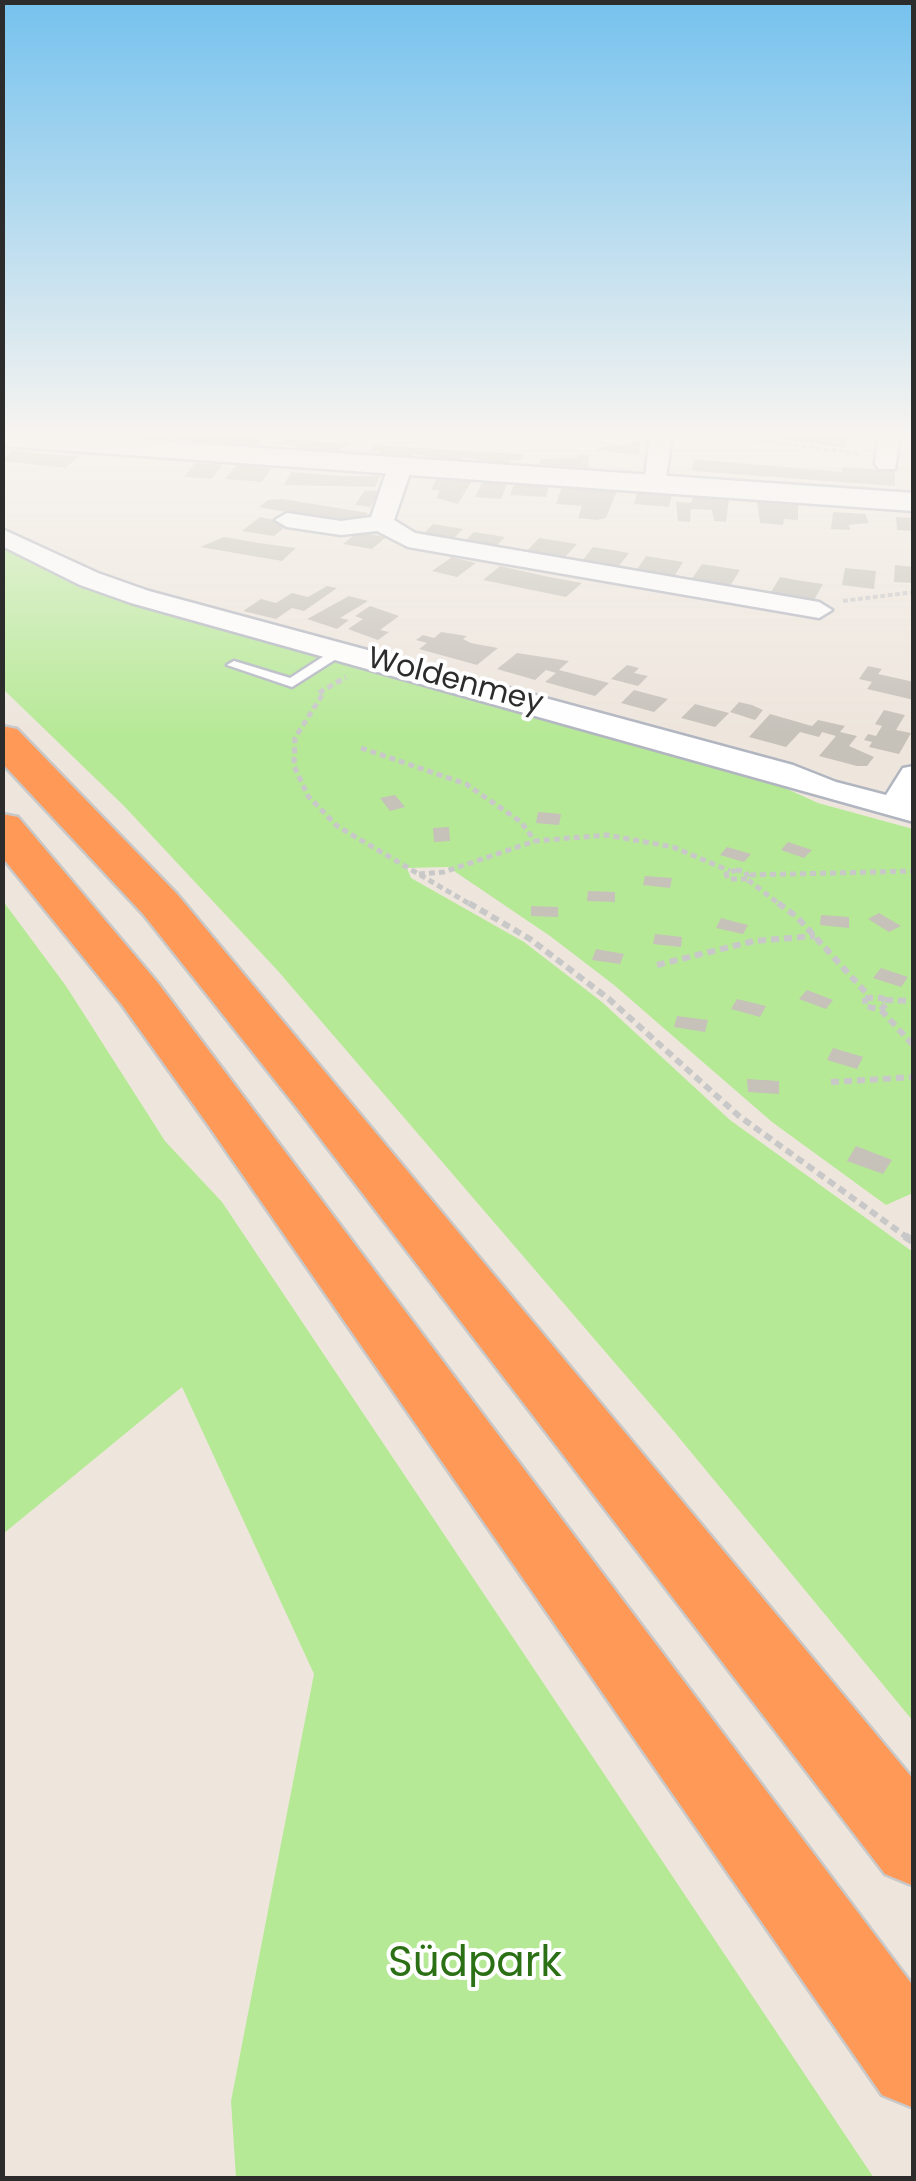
<!DOCTYPE html>
<meta charset="utf-8">
<style>
body{margin:0}
#map{position:relative;width:916px;height:2181px;overflow:hidden;background:#eee6dd;font-family:Poppins,sans-serif}
canvas{display:block}
.frame{position:absolute;inset:0;border:5px solid #2c2c2c;pointer-events:none}
</style>
<div id="map">
<canvas width="916" height="2181"></canvas>
<div class="frame"></div>
</div>
<script>
const g = document.querySelector('canvas').getContext('2d');
g.lineJoin = 'round';
function fillPath(path, color) {
  g.fillStyle = color;
  g.fill(path, 'evenodd');
}
function shape(rows) {
  const path = new Path2D();
  for (const r of rows) {
    path.moveTo(r[0], r[1]);
    for (let i = 2; i < r.length; i += 2) path.lineTo(r[i], r[i + 1]);
  }
  return path;
}
function trace(path, color, width, dash) {
  g.strokeStyle = color;
  g.lineWidth = width;
  g.lineCap = dash ? 'butt' : 'round';
  g.setLineDash(dash || []);
  g.stroke(path);
}
function drawText(font, color, halo, rows, align = 'center') {
  g.font = font + ' Poppins,sans-serif';
  g.lineWidth = 8;
  g.setLineDash([]);
  g.textBaseline = 'middle';
  g.strokeStyle = halo;
  g.fillStyle = color;
  for (const [text, x, y, turn = 0] of rows) {
    g.save();
    g.translate(x, y);
    g.rotate((+turn || 0) * Math.PI / 180);
    g.textAlign = isNaN(turn) ? turn : align;
    if (halo) g.strokeText(text, 0, 0);
    g.fillText(text, 0, 0);
    g.restore();
  }
}
const green = shape([
 [2,546,89,579,754,774,818,803,913,829,913,1193,886,1205,772,1122,614,985,550,936,448,867,407,868,411,878,524,942,602,1002,730,1120,913,1252,913,1721,676,1434,278,971,124,806,3,689],
 [3,901,66,986,165,1141,222,1202,874,2178,236,2178,231,2101,314,1674,182,1387,3,1534]
]);
const building = shape([
 [123,430,170,430,264,440,249,447,134,435],
 [755,430,796,430,852,437,845,448,751,435],
 [283,439,351,444,332,453,293,450,296,446,280,444],
 [632,441,641,442,639,455,594,450,608,445,630,446],
 [374,445,499,453,524,454,521,460,511,460,509,464,463,457,461,461,413,454,411,458,378,455,380,451,371,451],
 [12,450,54,455,79,456,65,468,2,461],
 [579,454,589,455,588,468,539,464,541,459,578,458],
 [694,459,842,472,843,467,895,471,895,486,692,471],
 [195,463,223,465,211,479,184,477],
 [236,465,272,468,262,482,225,479],
 [291,472,345,476,380,476,375,487,284,485],
 [436,479,472,481,458,504,436,498,440,490,431,490],
 [482,482,507,484,501,499,475,497],
 [514,484,549,486,546,497,510,495],
 [562,487,617,491,606,518,597,520,578,518,582,506,556,504],
 [365,490,380,491,370,507,355,505],
 [637,493,672,495,669,507,634,504],
 [693,497,729,500,726,522,714,521,712,510,691,509,690,522,678,521,676,502,691,503],
 [283,499,368,513,355,525,259,507,268,500],
 [757,502,798,505,798,520,784,519,783,525,760,523],
 [833,512,865,514,869,523,849,525,850,530,831,529],
 [260,517,290,523,274,536,242,531],
 [896,517,914,518,914,531,897,530],
 [433,524,463,529,451,541,421,536],
 [358,532,386,537,372,549,343,544],
 [474,532,505,537,494,548,463,543],
 [224,537,259,543,296,548,282,561,200,547],
 [539,538,577,544,564,558,526,552],
 [593,547,612,550,629,553,618,567,582,561],
 [646,556,683,562,674,577,636,571],
 [452,557,476,563,457,577,432,571],
 [702,564,740,570,730,586,691,580],
 [895,565,914,567,914,583,894,582],
 [500,566,549,577,582,583,566,597,483,580],
 [845,568,876,571,874,589,842,585],
 [780,577,802,581,823,584,814,600,771,592],
 [327,586,337,588,304,611,292,608,276,619,243,611,261,599,276,603,292,593,308,597],
 [349,596,368,601,340,618,349,620,337,629,307,619],
 [370,606,399,616,380,630,389,632,378,640,348,629,363,619,355,616],
 [441,632,467,636,463,639,471,643,498,648,477,665,419,649,427,643,416,640,423,635,434,638],
 [517,653,569,661,559,670,609,683,595,696,545,682,556,673,546,670,535,680,497,669],
 [627,665,639,668,634,673,648,676,638,686,611,679],
 [868,666,882,669,878,674,914,682,914,700,867,689,872,682,859,679],
 [634,690,668,699,654,712,621,703],
 [739,702,752,705,763,710,755,720,730,712],
 [695,704,729,713,715,727,681,718],
 [884,710,905,715,896,730,911,733,899,754,869,747,872,742,864,740,868,734,876,736,882,726,875,724],
 [770,714,812,726,818,720,845,726,840,732,857,736,849,746,874,757,867,766,857,766,819,756,836,736,822,732,819,737,800,732,786,747,749,737],
 [395,795,405,807,390,811,380,798],
 [538,812,561,814,559,825,536,823],
 [449,827,450,841,434,842,433,828],
 [788,842,812,850,804,858,781,850],
 [727,847,751,854,744,862,720,855],
 [645,876,672,878,670,888,643,885],
 [588,891,615,892,615,902,587,901],
 [531,906,558,907,558,917,531,916],
 [879,913,901,926,889,932,868,919],
 [821,915,849,917,849,928,820,925],
 [721,918,728,920,748,925,743,934,716,928],
 [655,934,682,937,681,947,653,944],
 [596,949,624,954,620,964,592,960],
 [881,968,908,977,901,987,873,978],
 [807,990,833,1000,826,1009,799,999],
 [737,999,766,1006,760,1017,731,1009],
 [677,1016,708,1020,705,1032,674,1027],
 [833,1048,863,1057,857,1069,827,1060],
 [747,1079,779,1081,779,1094,748,1092],
 [856,1146,892,1160,883,1174,847,1161]
]);
const pathFar3 = shape([
 [757,440,861,454],
 [843,601,914,592]
]);
const pathFar2 = shape([
 [319,693,346,677],
 [322,695,295,738,294,766,308,796,337,826,473,906],
 [361,748,466,784,521,822,535,841],
 [736,870,745,871,749,879,728,879,726,874,736,870],
 [419,874,444,872,535,841,607,835,673,847,730,871],
 [750,875,914,871],
 [748,880,782,906]
]);
const pathFar1 = shape([
 [469,903,530,939,609,999,739,1116,908,1238],
 [778,903,797,917,869,996],
 [657,965,754,941,815,936],
 [865,998,882,998,887,1003,881,1010,865,1006,865,998],
 [885,1000,914,1001],
 [881,1010,914,1046],
 [831,1082,914,1077]
]);
const path = shape([
 [905,1236,914,1242]
]);
const service = shape([
 [335,649,347,652,292,687,227,665,234,661,290,678,335,649]
]);
const minor = shape([
 [643,430,665,430,671,444,664,490,648,490,644,485,649,444,643,430],
 [879,430,901,430,895,469,879,469,875,464,879,430],
 [400,460,412,467,394,520,415,533,819,602,832,610,819,618,408,547,377,531,341,535,287,527,275,520,287,513,341,521,371,517,388,467,400,460],
 [2,529,98,573,149,591,793,765,836,782,886,795,903,768,914,766,914,822,131,603,80,585,2,546,2,529]
]);
const tertiary = shape([
 [2,430,914,493,914,511,2,446,2,430]
]);
const motorway = shape([
 [2,726,17,729,177,894,914,1780,914,1886,885,1874,297,1108,143,914,2,763,2,726],
 [2,814,18,817,158,983,914,1987,914,2108,882,2095,208,1125,122,1005,2,857,2,814]
]);
const farStreetnames = [
 ["Woldenmey",455,682,15]
];
const nearParknames = [
 ["Südpark",475,1965]
];
fillPath(green, '#b6e996');
fillPath(building, '#c6c1b9');
trace(service, '#b1b5c0', 5);
trace(minor, '#b1b5c0', 5);
trace(tertiary, '#b1b5c0', 5);
trace(motorway, '#c8c8c8', 5);
trace(pathFar3, '#c8c8c8', 4, [5, 2.5]);
trace(pathFar2, '#c8c8c8', 5, [6, 4]);
trace(pathFar1, '#c8c8c8', 6, [8, 5]);
trace(path, '#c8c8c8', 8, [9, 6]);
fillPath(service, '#fff');
fillPath(minor, '#fff');
fillPath(tertiary, '#fff');
fillPath(motorway, '#ff9958');
const sky = g.createLinearGradient(0, 0, 0, 735);
sky.addColorStop(0, '#75c2ee');
sky.addColorStop(0.59, '#f7f4f0');
sky.addColorStop(1, '#f7f4f000');
g.fillStyle = sky;
g.fillRect(0, 0, 916, 735);
drawText('30px', '#2c2c2c', '#fff', farStreetnames);
drawText('42px', '#2c7015', '#fff', nearParknames);
</script>
